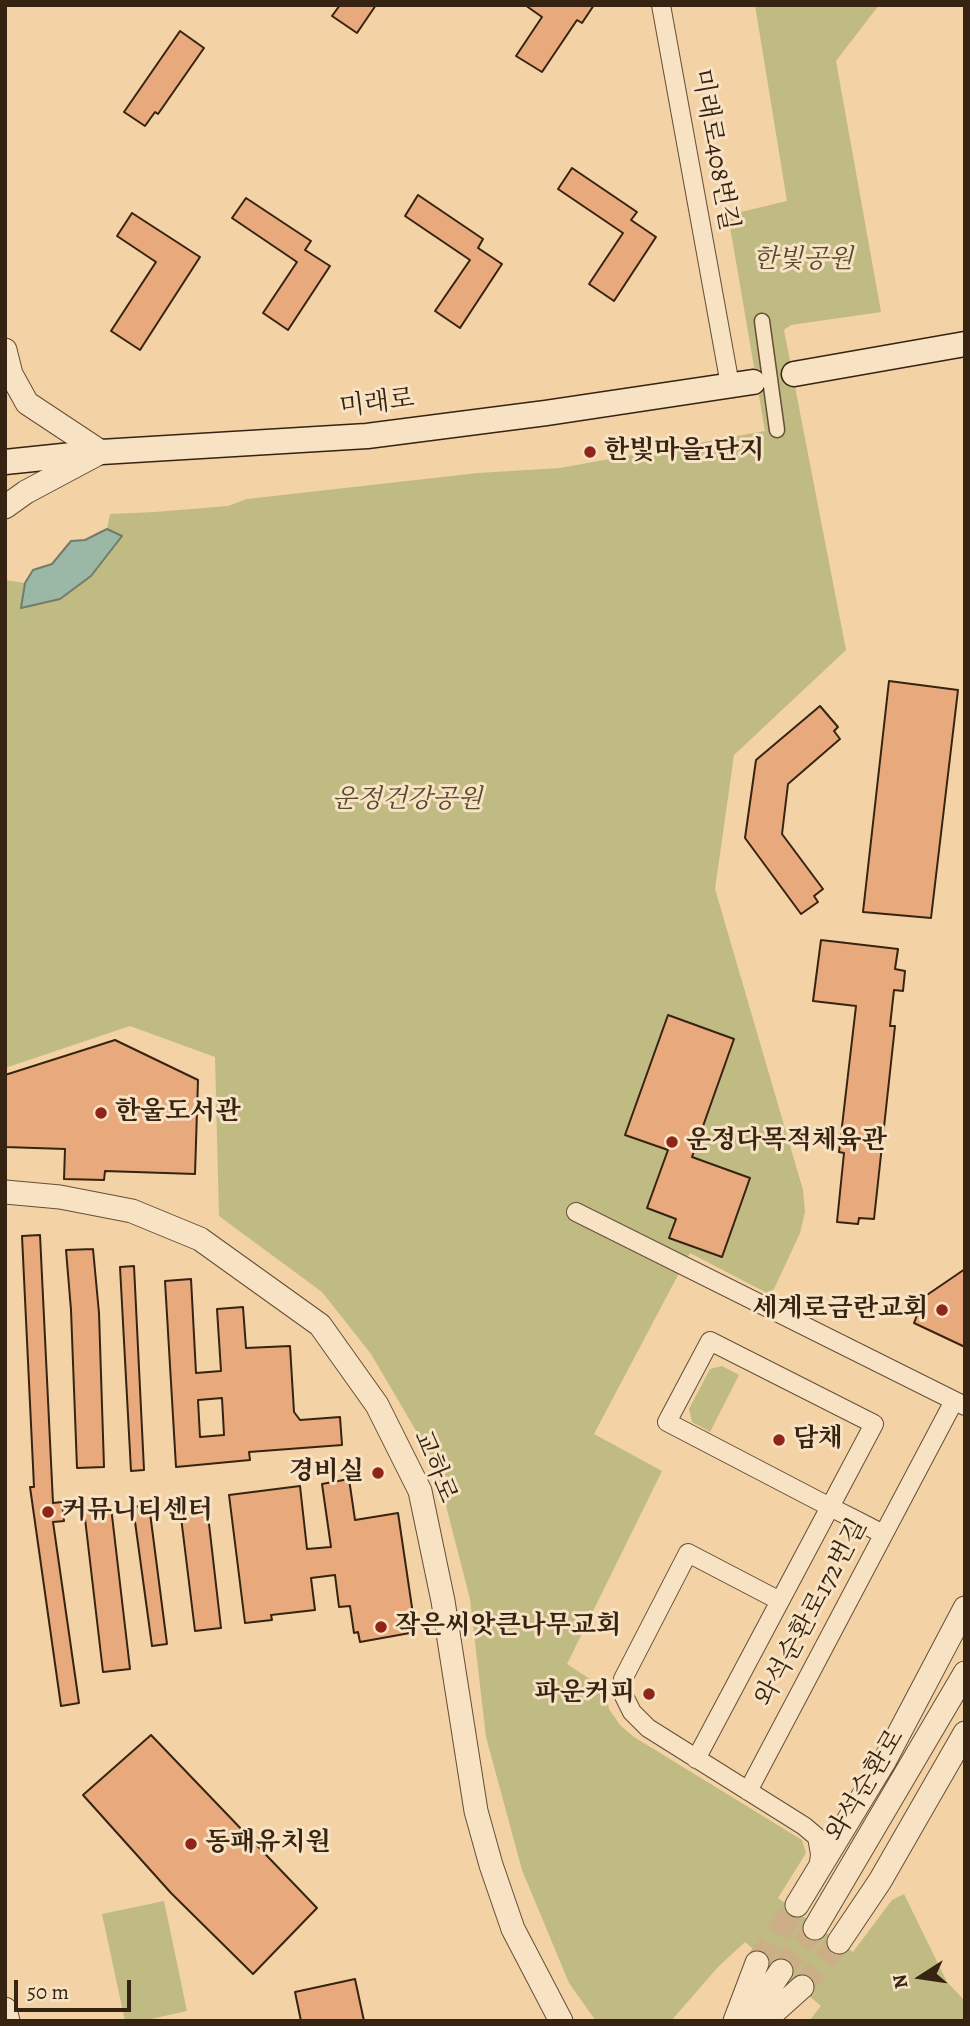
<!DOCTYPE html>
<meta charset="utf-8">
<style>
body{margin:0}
#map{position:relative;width:970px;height:2026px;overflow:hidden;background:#f3d2a5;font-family:Alegreya,serif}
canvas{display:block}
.frame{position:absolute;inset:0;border:7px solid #362311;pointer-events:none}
.north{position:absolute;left:886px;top:1942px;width:70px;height:70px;-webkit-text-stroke:5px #f7e2c4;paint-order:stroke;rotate:258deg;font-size:19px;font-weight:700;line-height:28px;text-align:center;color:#362311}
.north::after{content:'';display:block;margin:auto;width:24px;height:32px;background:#362311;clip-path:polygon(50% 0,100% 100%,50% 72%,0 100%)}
.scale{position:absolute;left:14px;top:1980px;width:117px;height:32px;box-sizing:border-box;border:4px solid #362311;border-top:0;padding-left:9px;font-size:21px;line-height:24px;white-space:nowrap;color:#362311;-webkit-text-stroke:5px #f7e2c4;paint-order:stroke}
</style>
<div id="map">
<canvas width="970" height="2026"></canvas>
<div class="frame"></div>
<div class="north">N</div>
<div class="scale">50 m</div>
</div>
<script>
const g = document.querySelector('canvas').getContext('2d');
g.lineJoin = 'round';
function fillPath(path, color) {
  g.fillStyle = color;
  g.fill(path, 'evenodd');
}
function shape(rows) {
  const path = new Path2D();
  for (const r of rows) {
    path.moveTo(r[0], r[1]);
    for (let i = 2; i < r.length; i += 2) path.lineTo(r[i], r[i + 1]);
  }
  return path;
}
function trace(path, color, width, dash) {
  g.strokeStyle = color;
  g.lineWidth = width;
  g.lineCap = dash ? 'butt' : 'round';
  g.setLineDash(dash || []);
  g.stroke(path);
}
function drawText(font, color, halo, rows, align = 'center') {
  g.font = font + ' Alegreya,"Noto Serif KR",serif';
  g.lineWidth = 6;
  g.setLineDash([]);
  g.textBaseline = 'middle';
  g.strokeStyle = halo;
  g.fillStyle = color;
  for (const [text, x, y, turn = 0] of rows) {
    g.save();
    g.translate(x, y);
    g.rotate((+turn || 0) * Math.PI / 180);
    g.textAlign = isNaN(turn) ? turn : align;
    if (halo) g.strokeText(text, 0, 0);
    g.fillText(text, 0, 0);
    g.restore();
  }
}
const green = shape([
 [755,5,879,5,836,61,881,312,791,325,784,330,846,650,734,755,715,889,803,1190,805,1212,800,1233,774,1289,767,1293,690,1253,678,1275,594,1434,662,1471,567,1664,605,1689,609,1709,620,1725,634,1737,802,1840,806,1853,778,1898,853,1952,892,1900,904,1894,947,1982,965,2001,965,2021,809,2021,821,2006,745,1942,718,1967,671,2021,596,2021,569,1983,522,1870,486,1737,470,1599,435,1463,371,1354,322,1292,219,1216,215,1057,130,1026,5,1068,5,580,25,583,22,608,121,537,107,529,110,514,155,512,228,506,247,499,478,473,560,468,765,431,728,215,787,201],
 [722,1366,739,1375,710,1432,692,1422,689,1409,710,1369],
 [164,1901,187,2011,142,2021,125,2021,102,1914]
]);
const water = shape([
 [107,529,122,536,91,576,60,599,21,608,25,583,33,570,52,564,71,541,85,540,107,529]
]);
const building = shape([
 [340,5,376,5,357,33,332,16,340,5],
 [525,5,594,5,582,23,577,20,542,72,516,56,542,17,525,5],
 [180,31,204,48,158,114,155,112,145,126,124,112,180,31],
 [572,168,637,212,631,220,656,237,614,301,589,284,623,233,558,189,572,168],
 [418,195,483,239,478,248,502,264,460,328,435,311,470,260,405,216,418,195],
 [246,198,311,241,305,250,330,266,288,330,263,313,297,262,232,218,246,198],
 [132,213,200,257,140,350,111,331,156,262,117,236,132,213],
 [889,681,958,690,931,918,863,912,889,681],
 [820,706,838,727,834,731,840,739,788,784,782,834,823,889,814,896,818,902,801,914,745,838,756,760,820,706],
 [821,940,898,949,895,969,905,971,903,991,894,990,890,1026,895,1026,874,1219,859,1218,858,1224,837,1222,844,1153,839,1152,856,1006,813,1001,821,940],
 [668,1015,734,1039,692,1157,750,1178,722,1257,669,1238,676,1219,647,1208,668,1150,625,1135,668,1015],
 [115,1040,198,1080,195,1174,105,1171,104,1180,64,1179,65,1149,5,1147,5,1075,115,1040],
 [40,1235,53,1503,62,1502,64,1521,53,1522,79,1703,61,1706,30,1487,34,1487,22,1236,40,1235],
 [93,1249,99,1313,104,1467,77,1468,71,1310,66,1250,93,1249],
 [134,1266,144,1470,131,1471,120,1267,134,1266],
 [965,1269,965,1347,914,1323,924,1297,965,1269],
 [191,1279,196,1373,221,1371,217,1309,243,1307,246,1348,290,1346,294,1412,300,1420,340,1417,342,1445,249,1452,250,1460,176,1467,165,1281,191,1279],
 [222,1398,224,1435,200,1437,198,1400,222,1398],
 [349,1479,355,1520,398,1513,414,1621,408,1622,410,1633,360,1642,358,1632,354,1633,350,1606,339,1607,335,1575,311,1578,315,1610,271,1615,272,1620,245,1623,229,1495,300,1486,307,1549,331,1547,322,1484,349,1479],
 [206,1498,221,1628,195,1631,179,1501,206,1498],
 [149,1505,167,1644,152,1646,133,1507,149,1505],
 [111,1507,130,1669,103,1672,84,1510,111,1507],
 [151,1735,317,1908,253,1974,171,1893,83,1795,151,1735],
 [355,1979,364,2021,301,2021,295,1992,355,1979]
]);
const tertiaryTunnel = shape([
 [781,1971,815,1928],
 [802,1987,839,1942]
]);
const secondaryTunnel = shape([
 [757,1963,797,1905]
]);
const pedestrian = shape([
 [762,321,777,430]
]);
const minor = shape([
 [661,5,730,385],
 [576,1212,965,1406],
 [780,1601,688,1553,623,1679,623,1694,632,1712,648,1728,804,1826,817,1837,820,1854,818,1871],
 [696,1759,830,1507,874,1424,710,1341,667,1422,830,1507,856,1520,883,1534],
 [748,1791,954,1401]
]);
const tertiary = shape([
 [5,350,11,374,27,403,101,452,26,492,5,507],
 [5,1192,60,1197,132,1211,200,1239,320,1325,377,1405,420,1491,443,1601,476,1811,491,1865,513,1929,561,2021],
 [797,1905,885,1760,965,1608],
 [815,1928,965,1673],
 [839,1942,880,1881,965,1733],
 [5,2009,8,2021],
 [735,2021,757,1963],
 [747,2021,781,1971],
 [764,2021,802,1987]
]);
const secondary = shape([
 [794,374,965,344],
 [5,462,101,452,367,436,546,413,753,382]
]);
const markers = [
 [590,452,7,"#8f2418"],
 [101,1113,7,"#8f2418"],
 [672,1142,7,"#8f2418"],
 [942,1310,7,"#8f2418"],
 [779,1440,7,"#8f2418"],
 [378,1473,7,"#8f2418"],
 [48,1512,7,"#8f2418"],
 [381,1627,7,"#8f2418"],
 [649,1694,7,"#8f2418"],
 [191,1844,7,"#8f2418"]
];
const streetNames = [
 ["미래로408번길",714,150,80],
 ["미래로",377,404,-7],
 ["교하로",434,1467,68],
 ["와석순환로172번길",812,1613,-62],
 ["와석순환로",866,1786,-59]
];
const parkNames = [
 ["한빛공원",803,261],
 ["운정건강공원",407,801]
];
const poiNames = [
 ["한빛마을1단지",604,452],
 ["한울도서관",115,1113],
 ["운정다목적체육관",686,1142],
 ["세계로금란교회",928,1310,"right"],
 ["담채",793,1440],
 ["경비실",364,1473,"right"],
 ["커뮤니티센터",62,1512],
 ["작은씨앗큰나무교회",395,1627],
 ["파운커피",635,1694,"right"],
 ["동패유치원",205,1844]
];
fillPath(green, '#c0ba83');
fillPath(water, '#9bb8a6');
trace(water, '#737c6a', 2);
fillPath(building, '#e8aa7d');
trace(building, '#362311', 2);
trace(tertiaryTunnel, '#cdaf87', 23, [23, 11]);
trace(secondaryTunnel, '#cdaf87', 24, [24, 12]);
trace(pedestrian, '#654f36', 17);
trace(minor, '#654f36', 20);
trace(tertiary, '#654f36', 25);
trace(secondary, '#362311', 27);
trace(pedestrian, '#f7e2c4', 14);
trace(minor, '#f7e2c4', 18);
trace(tertiary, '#f7e2c4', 23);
trace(secondary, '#f7e2c4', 24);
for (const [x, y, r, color] of markers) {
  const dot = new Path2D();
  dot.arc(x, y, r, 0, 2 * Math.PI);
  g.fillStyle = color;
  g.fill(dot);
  trace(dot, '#f7e2c4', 2.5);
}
drawText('26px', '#362311', '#f7e2c4', streetNames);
drawText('italic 26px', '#58492e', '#f7e2c4', parkNames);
drawText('bold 26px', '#362311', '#f7e2c4', poiNames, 'left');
</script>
